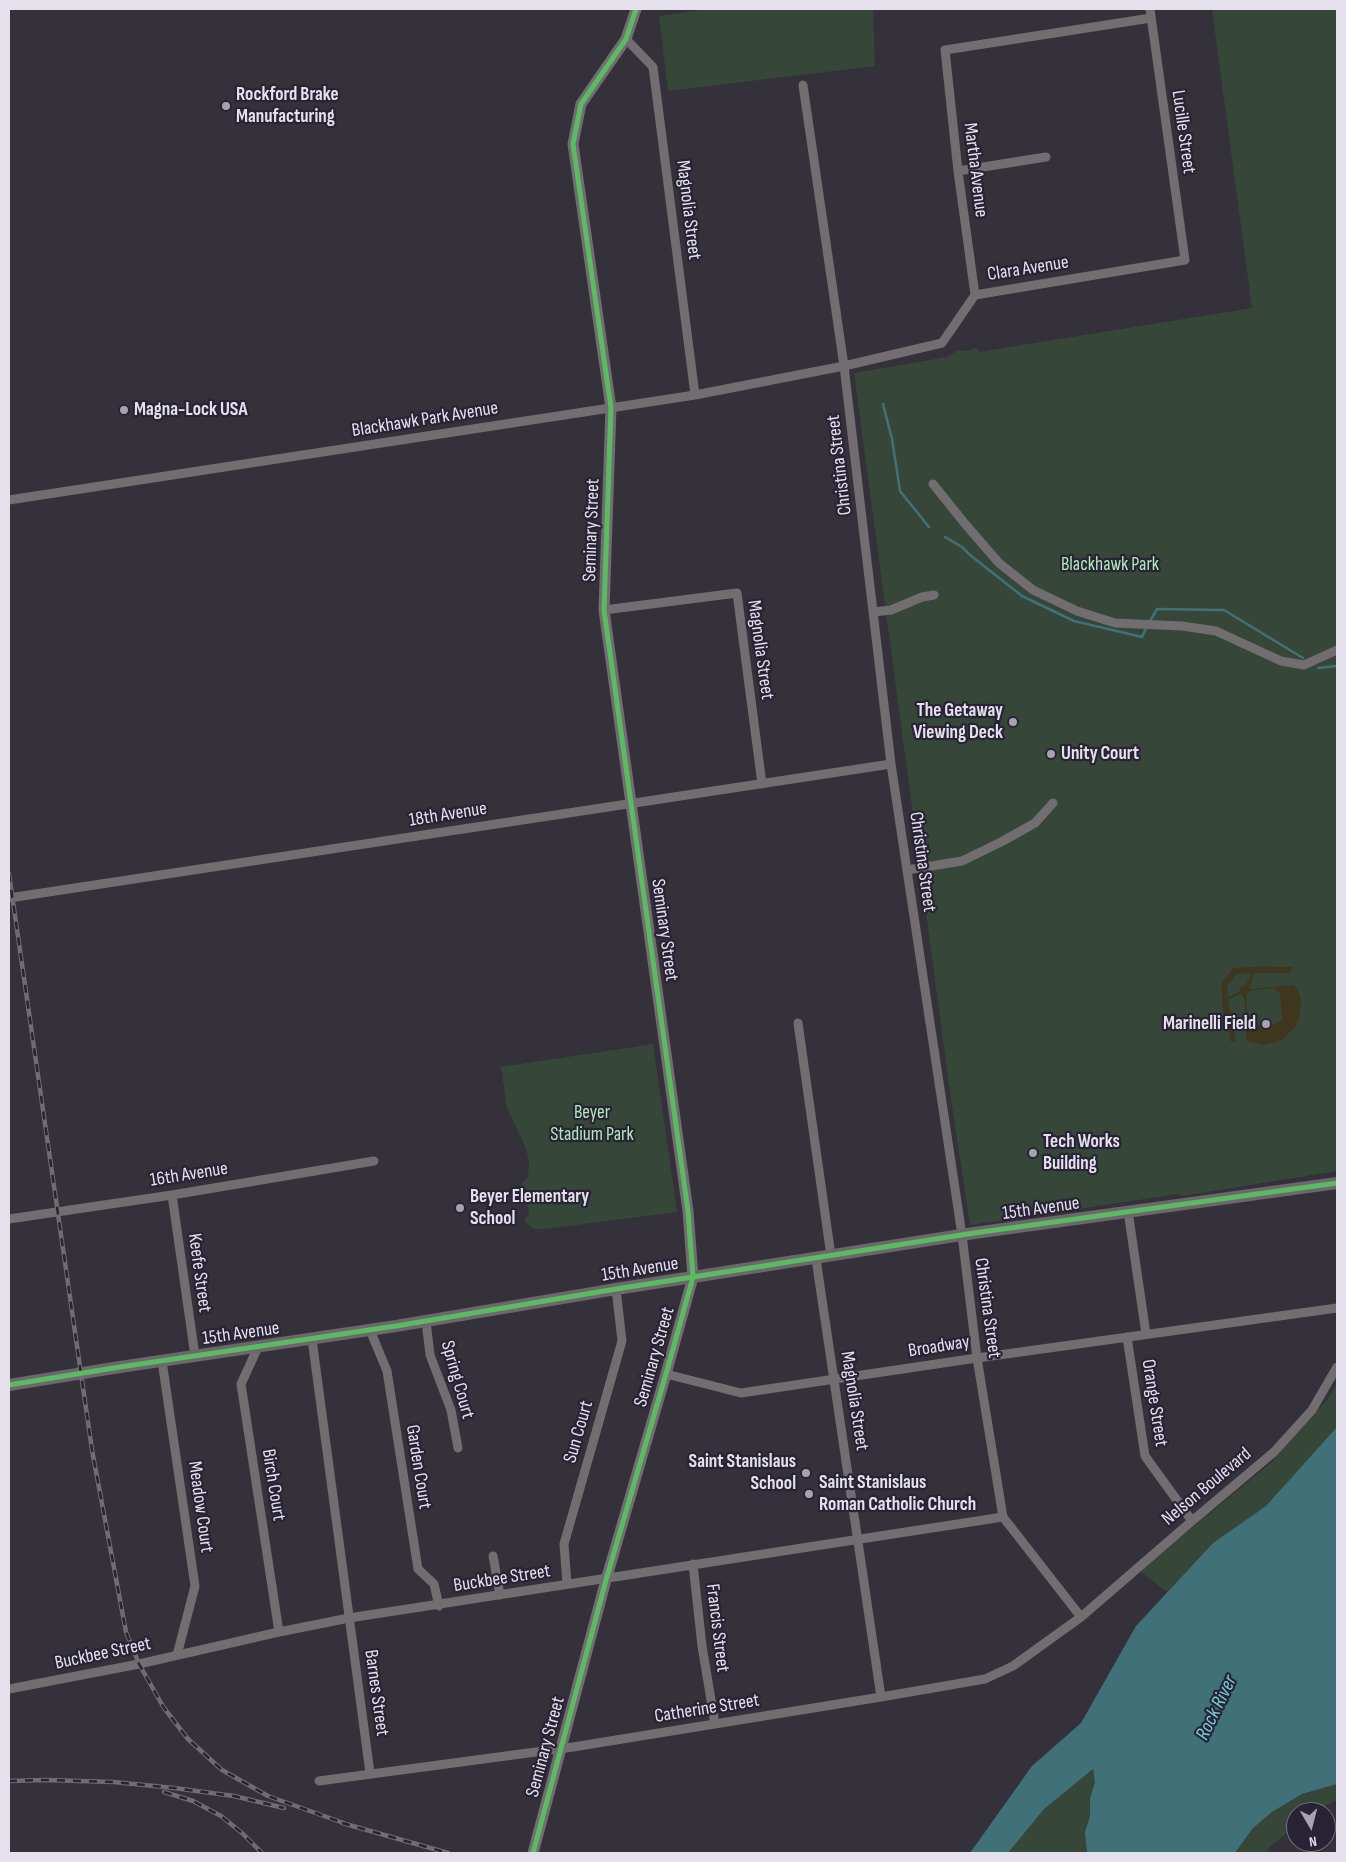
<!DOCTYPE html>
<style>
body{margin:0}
#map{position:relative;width:1346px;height:1862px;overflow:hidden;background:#34313b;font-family:"Sofia Sans Condensed",sans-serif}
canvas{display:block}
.frame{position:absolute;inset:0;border:10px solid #e4e1ed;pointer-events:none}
.north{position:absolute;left:1286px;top:1802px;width:50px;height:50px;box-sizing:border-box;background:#282335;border:1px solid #736f7f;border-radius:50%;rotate:172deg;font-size:14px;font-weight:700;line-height:20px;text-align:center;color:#e4e1ed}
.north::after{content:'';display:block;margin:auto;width:18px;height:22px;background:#a6a3af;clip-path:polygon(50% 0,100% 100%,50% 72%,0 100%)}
</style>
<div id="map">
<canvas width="1346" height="1862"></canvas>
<div class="frame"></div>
<div class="north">N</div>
</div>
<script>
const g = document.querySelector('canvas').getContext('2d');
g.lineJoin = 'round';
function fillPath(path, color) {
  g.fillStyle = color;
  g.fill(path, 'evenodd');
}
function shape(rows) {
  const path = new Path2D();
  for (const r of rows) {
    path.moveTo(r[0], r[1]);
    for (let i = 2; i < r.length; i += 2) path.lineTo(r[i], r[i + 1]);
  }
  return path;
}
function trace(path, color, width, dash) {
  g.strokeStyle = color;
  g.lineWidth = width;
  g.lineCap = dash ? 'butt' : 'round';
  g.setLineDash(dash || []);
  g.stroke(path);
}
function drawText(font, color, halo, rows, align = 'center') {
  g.font = font + ' "Sofia Sans Condensed",sans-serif';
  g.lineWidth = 4.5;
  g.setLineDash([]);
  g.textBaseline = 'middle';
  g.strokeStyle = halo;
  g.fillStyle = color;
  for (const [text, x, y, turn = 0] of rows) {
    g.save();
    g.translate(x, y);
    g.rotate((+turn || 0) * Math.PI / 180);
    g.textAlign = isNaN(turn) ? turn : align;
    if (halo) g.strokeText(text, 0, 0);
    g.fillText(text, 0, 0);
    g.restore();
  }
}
const green = shape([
 [708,9,873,9,875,66,668,91,659,16],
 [1212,9,1337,9,1337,1171,1182,1196,1179,1194,970,1225,951,1099,854,373,947,357,958,350,967,351,976,348,979,352,1252,308],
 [653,1044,677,1212,545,1229,534,1229,525,1222,525,1219,529,1214,526,1195,520,1189,520,1186,528,1177,529,1161,526,1148,507,1108,501,1067],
 [1337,1382,1337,1427,1266,1506,1213,1543,1167,1592,1140,1571,1272,1462,1298,1430,1329,1398],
 [1093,1769,1095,1782,1090,1798,1090,1816,1085,1832,1087,1853,1008,1853,1044,1809],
 [1337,1784,1337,1800,1313,1812,1296,1812,1296,1825,1270,1847,1266,1853,1235,1853,1253,1828,1272,1812,1302,1794]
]);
const sand = shape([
 [1273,966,1274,967,1293,967,1290,973,1255,973,1249,988,1251,989,1294,985,1300,995,1301,1003,1299,1019,1296,1026,1284,1038,1277,1042,1262,1045,1247,1041,1244,997,1240,994,1228,1000,1236,1042,1231,1042,1227,1019,1224,1017,1221,984,1233,968],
 [1251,973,1246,985,1240,988,1239,992,1228,997,1227,986,1237,974],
 [1275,988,1277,992,1280,993,1282,1020,1276,1024,1252,1025,1252,1023,1248,1021,1246,997,1250,991]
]);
const water = shape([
 [1337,1427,1337,1784,1302,1794,1272,1812,1253,1828,1235,1853,1087,1853,1085,1832,1090,1816,1090,1798,1095,1782,1093,1769,1044,1809,1008,1853,970,1853,1032,1766,1081,1723,1136,1626,1213,1543,1266,1506]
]);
const stream = shape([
 [883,404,892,439,900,491,929,527],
 [945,537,962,547,970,555,1022,596,1074,621,1142,637,1147,626],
 [1150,621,1157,609,1224,610,1303,658],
 [1318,668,1337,666]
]);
const minor = shape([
 [626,39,653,67,695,395],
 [803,85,844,366,891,764,962,1235,977,1358,1003,1517,1081,1617],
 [958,171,1046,157],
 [975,295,958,171,945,50,1151,18],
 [933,484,966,525,999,563,1033,590,1077,611,1115,623,1182,626,1216,631,1281,661,1304,665,1337,650],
 [9,500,695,395,844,366,942,343,975,295,1185,260,1150,9],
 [604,610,737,593,762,784],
 [873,612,891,610,922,597,934,595],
 [907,870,962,861,1001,842,1035,823,1053,803],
 [9,898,891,764],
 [798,1023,831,1256],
 [172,1195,195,1356],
 [1128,1211,1146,1334],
 [9,1219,172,1195,374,1161],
 [816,1259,881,1697],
 [426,1321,430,1355,451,1410,458,1448],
 [370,1330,387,1371,418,1569,434,1584,439,1606],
 [1127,1337,1145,1456,1192,1521],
 [312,1339,370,1773],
 [258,1347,241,1384,279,1632],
 [162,1361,195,1586,177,1655],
 [666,1374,741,1393,970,1359,1337,1308],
 [493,1556,500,1595],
 [693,1564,702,1646,715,1724],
 [567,1584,564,1544,622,1341,616,1289],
 [9,1689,139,1664,279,1632,349,1618,1003,1517],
 [319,1781,573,1747,881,1697,985,1679,1013,1666,1081,1617,1192,1521,1274,1452,1312,1410,1337,1367]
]);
const tertiary = shape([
 [533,1853,606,1580,666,1374,693,1277,688,1211,604,610,611,408,573,144,581,104,626,39,636,9]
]);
const secondary = shape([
 [9,1385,120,1367,396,1326,616,1289,974,1233,1337,1183]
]);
const rail = shape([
 [9,874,92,1450,126,1632,139,1664,164,1708,188,1739,222,1770,268,1796,349,1825],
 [9,1781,45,1780,114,1782,174,1788,234,1796,284,1808],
 [164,1792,193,1801,221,1816,242,1833,262,1853],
 [342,1823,448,1853]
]);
const cycleway = shape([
 [9,1385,120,1367,396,1326,616,1289,974,1233,1337,1183],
 [533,1853,606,1580,666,1374,693,1277,688,1211,604,610,611,408,573,144,581,104,626,39,636,9]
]);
const markers = [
 [226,106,5,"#a6a3af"],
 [124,410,5,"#a6a3af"],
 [1013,722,5,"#a6a3af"],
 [1051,754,5,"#a6a3af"],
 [1266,1024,5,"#a6a3af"],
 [1033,1153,5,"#a6a3af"],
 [460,1208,5,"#a6a3af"],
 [806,1473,5,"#a6a3af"],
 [809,1494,5,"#a6a3af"]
];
const poiNames = [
 ["Rockford Brake",236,95],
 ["Manufacturing",236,117],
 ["Magna-Lock USA",134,410],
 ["The Getaway",1003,711,"right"],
 ["Viewing Deck",1003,733,"right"],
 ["Unity Court",1061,754],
 ["Marinelli Field",1256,1024,"right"],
 ["Tech Works",1043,1142],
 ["Building",1043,1164],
 ["Beyer Elementary",470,1197],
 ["School",470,1219],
 ["Saint Stanislaus",796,1462,"right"],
 ["School",796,1484,"right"],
 ["Saint Stanislaus",819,1483],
 ["Roman Catholic Church",819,1505]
];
const streetNames = [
 ["Lucille Street",1183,132,82],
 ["Martha Avenue",975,170,83],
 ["Magnolia Street",688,210,83],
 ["Clara Avenue",1028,269,-9],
 ["Blackhawk Park Avenue",425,420,-9],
 ["Christina Street",840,465,-97],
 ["Seminary Street",592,530,-88],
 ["Magnolia Street",760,650,82],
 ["18th Avenue",448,815,-9],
 ["Christina Street",922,862,82],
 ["Seminary Street",664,930,82],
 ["16th Avenue",189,1175,-9],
 ["15th Avenue",1041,1209,-8],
 ["15th Avenue",640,1270,-9],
 ["Keefe Street",199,1273,82],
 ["Christina Street",987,1308,82],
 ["15th Avenue",241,1334,-8],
 ["Broadway",939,1347,-9],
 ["Seminary Street",655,1357,-74],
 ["Spring Court",457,1380,74],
 ["Magnolia Street",854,1401,81],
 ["Orange Street",1154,1403,81],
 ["Sun Court",579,1432,-74],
 ["Garden Court",418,1467,81],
 ["Birch Court",273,1485,81],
 ["Nelson Boulevard",1207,1487,-40],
 ["Meadow Court",200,1507,82],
 ["Buckbee Street",502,1579,-9],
 ["Francis Street",717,1628,83],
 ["Buckbee Street",103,1654,-12],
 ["Barnes Street",376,1693,82],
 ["Catherine Street",707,1709,-9],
 ["Seminary Street",546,1747,-75]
];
const parkNames = [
 ["Blackhawk Park",1110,565],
 ["Beyer",592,1113],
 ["Stadium Park",592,1135]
];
const waterNames = [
 ["Rock River",1217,1708,-64]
];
fillPath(green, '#364739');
fillPath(sand, '#3e371d');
fillPath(water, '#407179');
trace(stream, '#407179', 2.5);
trace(minor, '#716d70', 9);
trace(tertiary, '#716d70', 11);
trace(secondary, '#6b676b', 12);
trace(rail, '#706d72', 4.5);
trace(rail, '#282335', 2.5, [8]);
trace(cycleway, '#5cba63', 5);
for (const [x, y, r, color] of markers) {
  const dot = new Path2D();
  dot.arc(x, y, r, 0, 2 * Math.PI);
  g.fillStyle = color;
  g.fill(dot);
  trace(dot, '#282335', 2);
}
drawText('bold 19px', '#e4e1ed', '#282335', poiNames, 'left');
drawText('19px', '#e4e1ed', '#282335', streetNames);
drawText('19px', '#b1eaba', '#282335', parkNames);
drawText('italic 20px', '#74cedd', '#282335', waterNames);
</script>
